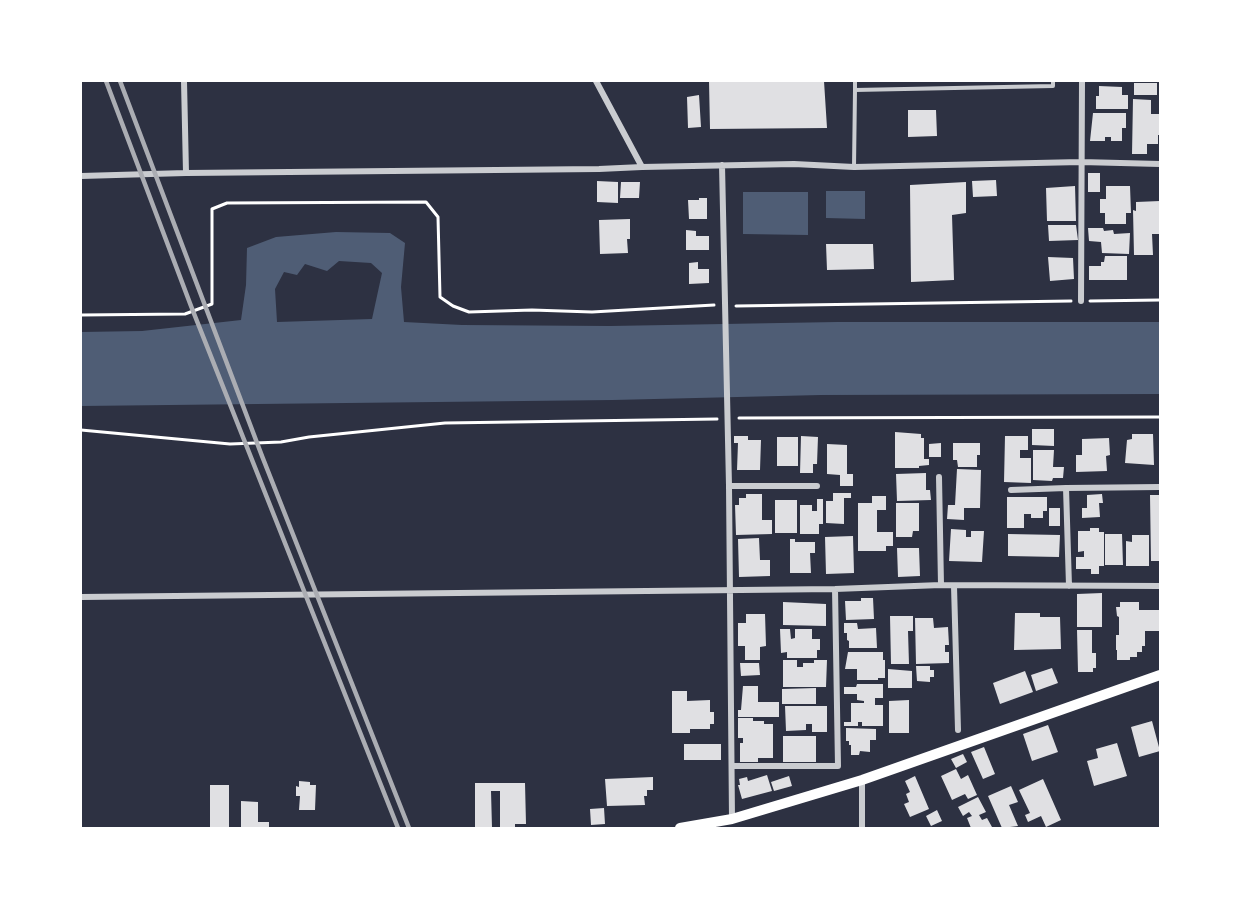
<!DOCTYPE html>
<style>
body{margin:0}
#map{position:relative;width:1241px;height:909px;overflow:hidden;background:#2d3142;font-family:Figtree,sans-serif}
canvas{display:block}
.frame{position:absolute;inset:0;border:82px solid #fff;pointer-events:none}
</style>
<div id="map">
<canvas width="1241" height="909"></canvas>
<div class="frame"></div>
</div>
<script>
const g = document.querySelector('canvas').getContext('2d');
g.lineJoin = 'round';
function fillPath(path, color) {
  g.fillStyle = color;
  g.fill(path, 'evenodd');
}
function shape(rows) {
  const path = new Path2D();
  for (const r of rows) {
    path.moveTo(r[0], r[1]);
    for (let i = 2; i < r.length; i += 2) path.lineTo(r[i], r[i + 1]);
  }
  return path;
}
function trace(path, color, width, dash) {
  g.strokeStyle = color;
  g.lineWidth = width;
  g.lineCap = dash ? 'butt' : 'round';
  g.setLineDash(dash || []);
  g.stroke(path);
}
const water = shape([
 [826,191,865,191,865,219,826,218],
 [743,192,808,192,808,235,743,234],
 [336,232,390,233,405,243,401,287,404,322,462,325,610,326,837,322,1160,322,1160,394,821,395,613,400,81,406,81,332,142,331,241,320,246,285,247,248,276,237],
 [339,261,371,263,382,273,372,319,277,322,275,289,284,272,297,275,305,264,327,271]
]);
const building = shape([
 [709,81,824,81,827,128,710,129],
 [1134,83,1157,83,1157,95,1134,95],
 [1099,86,1122,87,1122,95,1128,95,1128,109,1096,109,1096,96,1099,96],
 [699,95,701,127,688,128,687,97],
 [1133,99,1151,100,1151,114,1160,114,1160,135,1158,135,1158,144,1147,144,1147,154,1132,154],
 [908,110,936,110,937,136,908,137],
 [1093,113,1126,113,1126,128,1122,128,1122,141,1111,141,1111,137,1105,137,1105,141,1090,141],
 [1088,173,1100,173,1100,192,1088,192],
 [996,180,997,196,973,197,972,181],
 [597,181,618,182,618,203,597,202],
 [621,182,640,182,639,198,620,198],
 [966,182,966,213,952,215,954,280,911,282,910,185],
 [1075,186,1076,221,1047,221,1046,188],
 [1106,186,1130,186,1131,213,1126,213,1126,224,1105,224,1105,213,1100,213,1100,199,1106,199],
 [699,198,707,198,707,219,689,219,688,200,699,200],
 [1160,201,1160,234,1152,234,1153,255,1134,255,1133,210,1136,211,1136,202],
 [630,219,630,239,627,239,628,253,600,254,599,220],
 [1048,225,1076,225,1078,240,1049,241],
 [1088,228,1103,228,1104,231,1113,230,1114,234,1130,233,1129,254,1102,253,1101,242,1089,241],
 [686,230,696,231,696,236,709,236,709,250,686,250],
 [826,244,873,244,874,269,827,270],
 [1105,256,1127,256,1127,280,1089,280,1089,266,1101,266,1101,262,1104,262],
 [1048,257,1073,258,1074,279,1050,281],
 [698,262,698,269,709,269,709,283,689,284,689,263],
 [1032,429,1054,429,1054,446,1032,445],
 [895,432,921,434,921,438,924,438,924,459,929,459,929,465,919,466,919,468,895,468],
 [1132,434,1153,434,1154,465,1125,463,1127,440,1132,439],
 [734,436,748,436,748,440,761,440,760,470,737,470,738,443,734,443],
 [801,436,818,437,817,464,813,464,813,473,800,473],
 [1005,436,1028,436,1028,450,1020,450,1020,458,1031,458,1031,483,1004,482],
 [777,437,798,437,798,466,777,466],
 [1109,438,1110,455,1106,456,1107,471,1076,472,1076,455,1082,455,1082,439],
 [941,443,941,457,929,457,929,444],
 [953,443,980,443,980,455,977,455,977,467,958,467,957,460,953,460],
 [827,444,847,445,847,474,853,474,853,486,840,486,840,475,827,474],
 [1033,450,1054,450,1053,467,1064,467,1063,478,1053,478,1052,481,1033,480],
 [957,469,981,470,980,508,964,508,964,520,947,519,948,505,955,505],
 [926,473,926,490,930,490,931,500,897,501,896,474],
 [833,493,851,493,851,498,844,498,844,524,826,523,826,501,833,501],
 [746,494,762,494,762,520,772,520,772,534,736,535,735,505,739,505,739,498,746,498],
 [1102,494,1103,503,1099,503,1100,517,1082,518,1082,508,1087,508,1087,495],
 [1150,495,1160,495,1160,561,1151,561],
 [872,496,886,496,886,510,877,510,877,532,893,532,893,546,886,546,886,551,858,551,858,503,872,503],
 [1007,497,1047,497,1047,511,1043,511,1043,518,1031,518,1031,514,1024,514,1024,528,1007,528],
 [817,499,823,499,823,524,819,524,819,534,800,534,800,505,812,505,812,511,817,511],
 [775,500,797,500,797,533,775,533],
 [896,503,919,503,919,531,913,531,912,537,896,537],
 [1049,508,1060,508,1060,526,1049,526],
 [1090,528,1099,528,1099,532,1104,532,1104,566,1099,566,1099,574,1091,574,1091,569,1076,569,1076,557,1084,557,1084,551,1078,552,1078,531,1090,531],
 [951,529,966,530,966,537,971,537,971,531,984,531,982,562,949,561],
 [1008,534,1060,535,1059,557,1008,556],
 [1105,534,1122,534,1123,565,1105,565],
 [1132,535,1149,535,1149,566,1126,566,1126,541,1132,542],
 [853,536,854,573,826,574,825,537],
 [759,538,760,560,770,560,770,576,739,577,738,539],
 [790,539,795,539,795,542,815,542,815,553,810,553,811,573,790,573],
 [897,548,919,548,920,576,898,577],
 [1102,593,1102,627,1077,627,1077,594],
 [861,598,873,598,874,619,846,620,845,601,861,601],
 [783,602,826,604,826,626,783,625],
 [1120,602,1139,602,1139,610,1160,610,1160,631,1145,631,1145,646,1142,646,1142,652,1137,652,1137,657,1130,657,1130,660,1117,660,1117,650,1116,650,1116,635,1119,635,1119,617,1117,616,1116,607,1120,607],
 [1015,613,1040,613,1040,617,1060,617,1061,649,1014,650],
 [746,614,765,614,766,646,760,647,760,660,745,660,745,646,738,646,738,623,746,623],
 [890,616,913,616,913,631,908,631,909,664,891,664],
 [915,618,933,618,934,628,948,627,949,645,945,645,945,652,949,652,949,663,916,664],
 [844,623,857,623,858,629,876,628,877,648,849,648,849,641,847,640,847,633,844,633],
 [780,629,790,629,791,639,795,638,795,629,812,629,812,639,820,639,820,650,817,650,817,658,787,658,787,652,781,653],
 [1077,630,1092,630,1092,653,1096,653,1096,668,1093,668,1093,672,1078,672],
 [848,652,883,652,883,660,885,660,885,678,878,678,878,680,857,680,857,669,845,669],
 [783,660,797,660,797,667,803,667,803,663,814,663,814,660,827,660,826,687,783,687],
 [740,663,759,663,760,675,741,676],
 [916,666,930,666,930,670,934,670,934,677,930,677,930,682,917,681],
 [1052,668,1058,683,1036,691,1031,675],
 [888,669,912,671,912,688,888,688],
 [1025,671,1033,692,1000,704,993,683],
 [857,684,883,684,883,698,875,698,875,705,883,705,883,726,862,726,862,722,858,722,858,726,844,726,844,722,851,722,851,703,864,703,864,701,857,700,857,694,844,694,844,687,856,687],
 [743,686,758,686,758,702,779,702,779,717,738,717,738,710,741,710],
 [816,688,816,704,782,704,782,689],
 [672,691,687,691,687,701,710,700,710,712,714,712,714,724,710,724,710,729,690,729,690,733,672,733],
 [909,700,909,733,889,733,889,701],
 [785,706,827,706,827,732,812,732,812,724,806,724,806,730,786,731],
 [738,718,753,718,753,721,764,721,764,724,773,724,773,758,758,758,758,762,740,762,740,743,743,743,743,738,738,738],
 [1152,721,1160,751,1139,757,1131,727],
 [1048,725,1058,752,1032,761,1023,734],
 [846,728,876,729,876,740,870,740,870,752,860,751,859,755,851,755,851,745,849,745,849,741,846,741],
 [783,736,816,736,816,762,783,762],
 [1117,743,1127,776,1094,786,1087,761,1098,758,1096,749],
 [684,744,721,744,721,760,684,760],
 [984,747,995,774,983,779,971,752],
 [963,754,967,762,956,768,951,759],
 [956,769,961,779,968,775,977,795,968,799,965,794,952,800,941,776],
 [767,775,772,791,742,799,738,785,740,785,739,779,747,777,748,781],
 [789,776,792,786,774,791,771,782],
 [915,776,929,809,910,817,904,804,909,802,906,794,910,792,905,781],
 [653,777,653,790,647,790,647,796,644,796,645,805,607,806,605,779],
 [1043,779,1061,820,1046,827,1041,816,1028,822,1025,815,1030,813,1019,790],
 [299,781,310,782,310,785,316,785,315,810,299,810,300,796,296,796,296,786,299,787],
 [475,783,525,783,526,824,515,824,515,828,500,827,500,791,491,791,492,828,475,828],
 [210,785,229,785,229,828,210,828],
 [1011,786,1018,802,1009,805,1018,826,1002,828,988,796],
 [978,797,986,812,979,815,982,820,987,818,992,827,989,828,971,828,967,818,972,816,969,812,963,816,958,807],
 [241,801,258,802,258,822,269,822,269,828,241,828],
 [604,808,605,824,591,825,590,809],
 [937,810,942,821,931,826,926,816]
]);
const path = shape([
 [1090,301,1160,300],
 [736,306,1071,301],
 [81,315,185,314,212,304,212,209,227,203,426,202,438,217,440,297,453,306,469,312,532,310,592,312,714,305],
 [739,418,1160,417],
 [81,430,230,444,281,442,309,437,445,423,717,419]
]);
const service = shape([
 [855,81,855,90],
 [854,167,855,90,1053,86,1053,81]
]);
const minor = shape([
 [184,81,186,173,599,169,642,167],
 [596,81,642,167,794,164,854,167,1081,162,1160,164],
 [722,165,729,486,732,819],
 [81,176,186,173],
 [1081,301,1082,81],
 [939,477,941,585],
 [729,486,817,486],
 [1011,490,1066,488],
 [954,586,958,730],
 [1069,586,1066,488,1160,487],
 [81,597,835,589,941,585,1160,586],
 [732,766,838,766,835,589],
 [862,828,862,780]
]);
const secondary = shape([
 [680,828,732,819,862,780,1160,675]
]);
const rail = shape([
 [106,81,191,306,398,828],
 [120,81,262,456,409,828]
]);
fillPath(water, '#4f5d75');
fillPath(building, '#e0e0e3');
trace(path, '#fff', 3);
trace(service, '#caccd0', 4);
trace(minor, '#caccd0', 6);
trace(secondary, '#fff', 10);
trace(rail, '#abadb3', 4.5);
</script>
